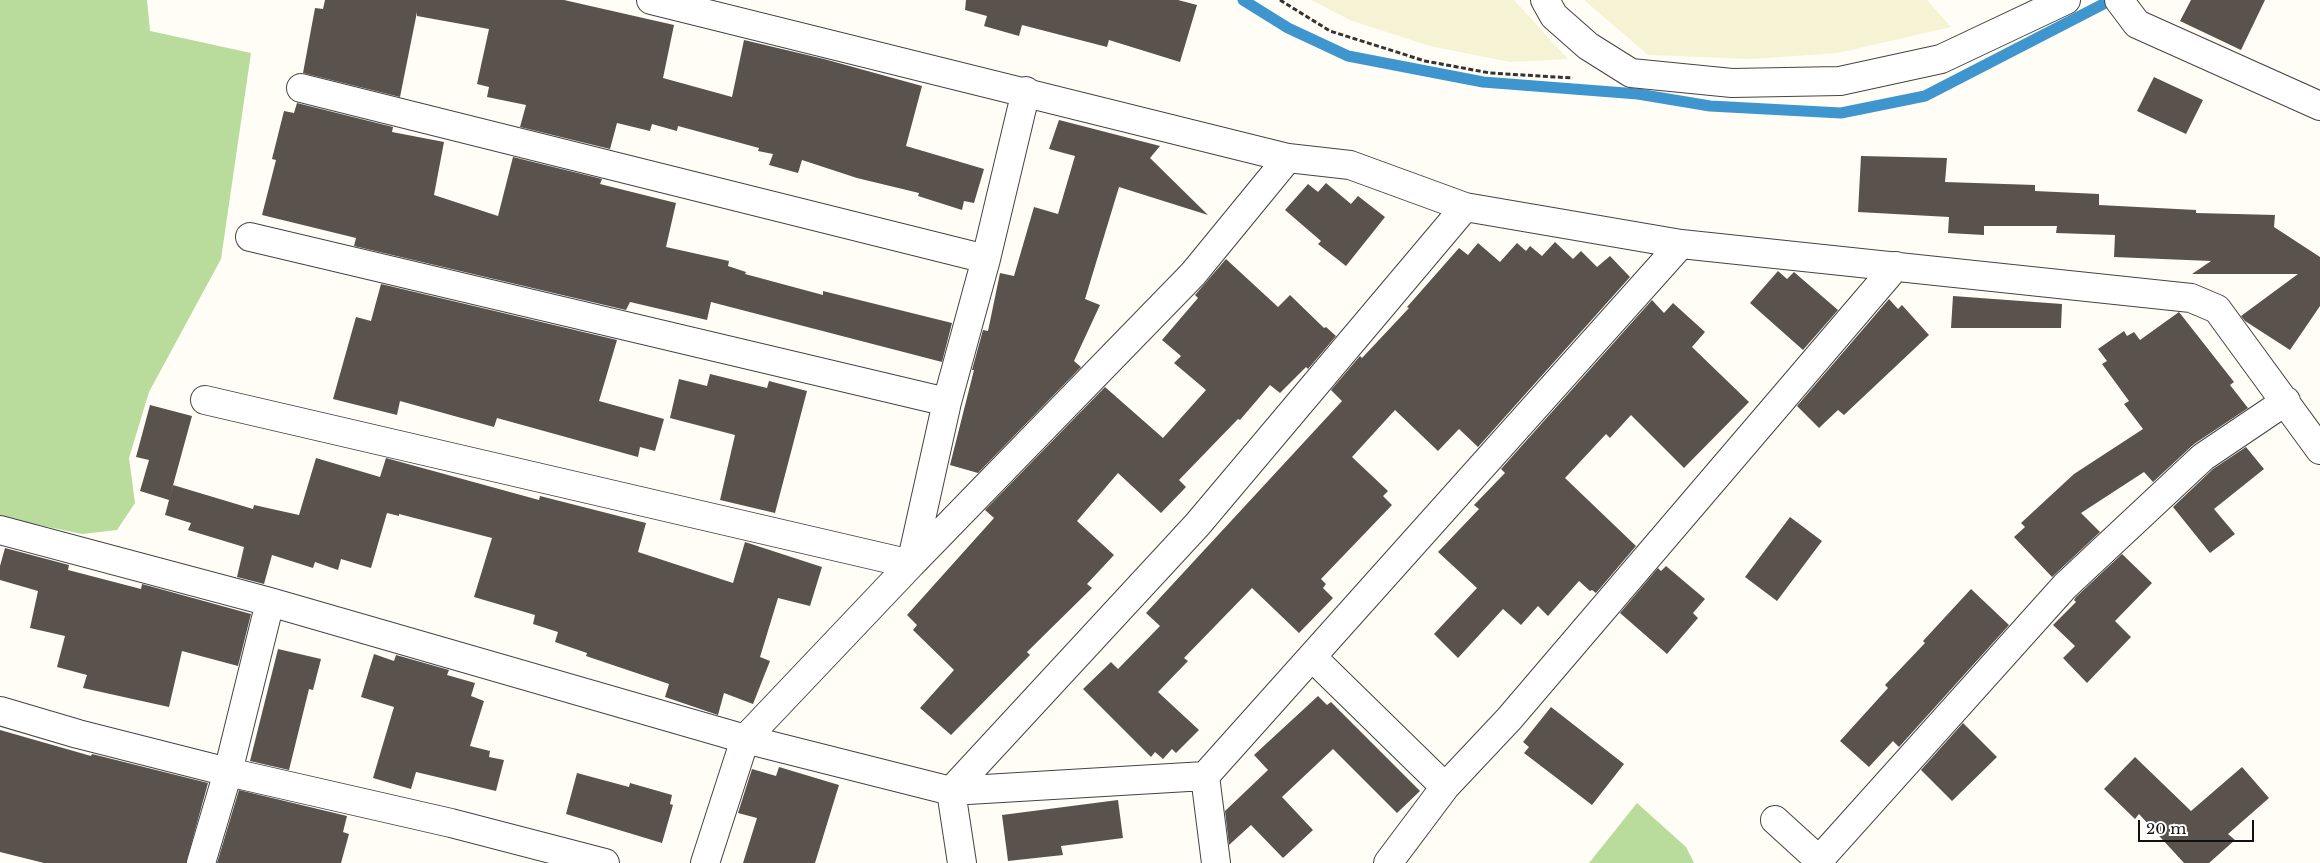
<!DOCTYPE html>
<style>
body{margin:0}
#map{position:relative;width:2320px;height:863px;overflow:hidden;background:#fffdf5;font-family:"Libre Baskerville",serif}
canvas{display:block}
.scale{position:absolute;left:2138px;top:820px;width:116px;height:22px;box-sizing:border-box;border:2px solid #111;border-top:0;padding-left:6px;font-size:15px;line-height:18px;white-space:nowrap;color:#111;-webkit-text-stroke:4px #fff;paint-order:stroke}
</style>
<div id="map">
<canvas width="2320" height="863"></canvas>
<div class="scale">20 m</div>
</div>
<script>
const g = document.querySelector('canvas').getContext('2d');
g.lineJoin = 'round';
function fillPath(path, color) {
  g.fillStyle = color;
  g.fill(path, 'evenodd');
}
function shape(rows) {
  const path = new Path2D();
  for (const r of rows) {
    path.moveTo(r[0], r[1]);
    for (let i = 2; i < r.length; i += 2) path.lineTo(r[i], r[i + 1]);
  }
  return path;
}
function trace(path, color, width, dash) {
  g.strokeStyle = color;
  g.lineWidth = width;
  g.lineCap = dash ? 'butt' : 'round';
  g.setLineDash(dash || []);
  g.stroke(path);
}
const farmland = shape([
 [1311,0,1514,0,1568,59,1510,62,1430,46,1352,21],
 [1584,0,1927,0,1951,27,1838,53,1752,59,1648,55]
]);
const forest = shape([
 [0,0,147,0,150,31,251,53,221,259,149,392,129,458,135,503,117,530,82,534,24,522,0,521],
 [1637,803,1686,847,1694,863,1589,863]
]);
const stream = shape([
 [1243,0,1288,28,1348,56,1483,82,1638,94,1710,106,1841,113,1925,96,2111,0]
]);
const building = shape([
 [325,0,564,0,674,25,663,78,732,97,744,40,824,59,922,86,906,146,984,169,974,203,964,201,962,210,918,196,919,193,857,178,802,160,798,173,769,165,773,154,758,151,759,148,678,126,677,131,652,124,650,131,617,123,610,149,520,127,526,105,487,97,489,87,477,84,489,29,417,16,417,12,400,97,303,73,315,8,323,9],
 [966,0,1178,0,1197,5,1180,62,1109,40,1107,47,1022,25,1019,36,984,26,987,16,965,10],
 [2191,0,2265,0,2241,50,2180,21],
 [2154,77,2203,100,2186,134,2137,111],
 [297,103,393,127,392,132,444,142,434,195,498,216,513,157,602,179,600,184,676,203,666,247,729,261,728,266,746,272,745,274,823,295,823,291,952,323,942,362,711,302,707,320,630,302,626,310,354,246,356,238,262,215,276,160,272,159,284,111,294,113],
 [1059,120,1160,146,1150,158,1208,215,1119,187,1085,299,1100,305,1074,361,1081,367,978,473,950,465,974,370,972,370,983,330,988,331,1000,273,1014,276,1034,207,1058,214,1075,156,1049,149],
 [1861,156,1947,158,1945,182,2035,185,2035,191,2099,194,2099,205,2196,210,2196,213,2275,215,2274,227,2320,257,2320,306,2290,350,2245,321,2241,316,2298,274,2192,274,2211,261,2114,257,2115,235,2056,233,2057,226,1984,226,1984,235,1948,233,1949,217,1858,212],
 [1326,183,1351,204,1358,196,1385,217,1346,266,1318,244,1321,241,1285,210,1308,184,1318,192],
 [1555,242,1573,259,1581,251,1597,267,1610,256,1630,277,1478,447,1459,429,1438,451,1395,410,1352,457,1388,491,1383,496,1392,505,1321,579,1326,584,1323,588,1333,598,1299,633,1252,588,1184,658,1188,661,1158,692,1199,730,1176,753,1172,749,1163,759,1155,752,1151,757,1083,689,1111,662,1118,669,1160,626,1146,613,1342,401,1331,390,1360,356,1362,358,1409,308,1407,307,1459,248,1468,255,1478,243,1500,262,1517,243,1526,251,1530,246,1542,256],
 [1226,259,1278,307,1290,295,1324,328,1326,327,1336,336,1308,369,1306,367,1280,393,1270,385,1240,420,1238,419,1179,480,1186,487,1161,513,1118,473,1077,521,1114,555,1087,584,1092,588,1027,652,1030,655,951,735,920,708,954,670,913,630,917,625,907,615,994,518,985,510,1105,387,1163,438,1206,390,1174,363,1181,356,1162,340,1198,298,1195,295],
 [1778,271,1787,279,1794,272,1838,310,1803,350,1750,303],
 [381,284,617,340,599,401,664,419,655,451,640,447,638,457,497,418,494,427,400,401,397,415,333,399,356,317,371,321],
 [1953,296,2062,304,2061,328,1951,328],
 [1889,299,1898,309,1902,305,1929,335,1844,415,1838,410,1819,428,1797,406],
 [1652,300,1664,313,1673,303,1705,332,1692,347,1749,402,1684,468,1631,415,1610,438,1606,434,1565,478,1636,546,1596,593,1592,590,1590,591,1579,581,1548,616,1538,606,1521,625,1503,609,1458,658,1434,634,1477,588,1438,552,1479,509,1474,505,1505,473,1501,469],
 [2179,312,2234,382,2230,385,2248,408,2194,444,2153,482,2144,472,2081,513,2100,532,2052,577,2014,537,2025,527,2021,523,2074,474,2143,429,2124,404,2129,401,2102,364,2107,361,2098,349,2124,331,2127,336,2134,332,2140,340],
 [710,374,767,388,769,381,807,391,775,513,720,500,735,435,670,418,679,379,707,386],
 [150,405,192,416,169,500,140,491,149,460,136,457],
 [2246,447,2264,469,2214,509,2235,534,2210,553,2173,507,2213,469],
 [316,458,380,477,386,458,539,500,540,496,646,523,638,552,733,583,745,542,822,567,810,606,778,598,760,657,770,661,753,704,724,693,718,715,665,697,669,684,586,656,587,653,555,642,558,632,533,624,535,615,474,597,492,538,399,514,399,516,387,513,371,568,341,559,338,570,315,562,313,568,272,555,264,584,237,577,244,547,188,530,191,523,165,515,173,485,253,509,254,505,299,515],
 [1790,517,1822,541,1777,601,1745,577],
 [5,548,69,565,68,570,141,589,142,584,251,614,238,666,182,651,169,707,83,688,87,675,57,667,65,636,30,628,38,591,0,580,0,566],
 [2122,554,2152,583,2115,621,2131,637,2087,683,2063,658,2075,646,2053,625,2076,602,2074,600,2076,597],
 [1666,566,1705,599,1693,613,1698,618,1667,654,1620,613,1658,568,1661,571],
 [1971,589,2009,625,1899,747,1893,741,1869,767,1840,741,1888,688,1885,685,1925,643,1923,641],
 [278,649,321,659,313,690,309,689,289,770,250,761],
 [374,654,394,661,396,655,442,668,449,670,447,675,475,683,471,696,484,701,470,746,490,751,489,757,504,760,496,791,416,772,411,789,373,778,394,707,361,697],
 [1318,696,1327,705,1331,702,1420,791,1397,813,1333,749,1282,797,1313,830,1283,858,1251,825,1229,845,1225,811,1268,770,1254,755],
 [1551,707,1624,764,1592,805,1524,753,1529,747,1523,742],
 [1963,723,1997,757,1952,801,1921,770],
 [0,730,91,756,92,754,208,783,186,863,44,863,0,852],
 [2135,757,2191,811,2242,767,2269,798,2228,834,2235,840,2209,863,2184,863,2139,814,2135,819,2104,789],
 [779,767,839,785,815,863,743,863,757,818,738,813,752,769,776,776],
 [577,773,629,787,630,783,672,795,670,804,673,805,662,843,566,814],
 [239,790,347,816,343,832,349,834,341,863,217,863],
 [1118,800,1123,838,1061,846,1063,855,1008,861,1002,815]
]);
const path = shape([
 [1280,0,1330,31,1425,61,1490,73,1573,78]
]);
const street = shape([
 [651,0,1288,158,1350,165,1465,207,1681,244,2191,298,2217,309,2320,450],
 [1545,0,1554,16,1588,46,1631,73,1732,83,1840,81,1941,59,2066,0],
 [2119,0,2137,24,2320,106],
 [301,88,986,259],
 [250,237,947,402],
 [205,400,911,564,1193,274,1288,158],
 [0,530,270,602,745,739,951,791,1197,525,1465,207],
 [1312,657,1445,787],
 [0,711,78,734,228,772,451,823,605,863],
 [1205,776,1216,863],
 [1775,820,1819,860,2065,586,2203,457,2286,401],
 [201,863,228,772,270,602],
 [705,863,745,739,911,564,947,402,986,259,1026,91],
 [962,863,951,791,1205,776,1681,244],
 [1388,863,1445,787,1509,719,1896,266]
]);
fillPath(farmland, '#f6f3d4');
fillPath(forest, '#b9dc9c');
trace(stream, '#3f96cf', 11);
fillPath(building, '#5a524d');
trace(street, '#444', 30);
trace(path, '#333', 3, [5, 2.5]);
trace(street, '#fff', 28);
</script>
